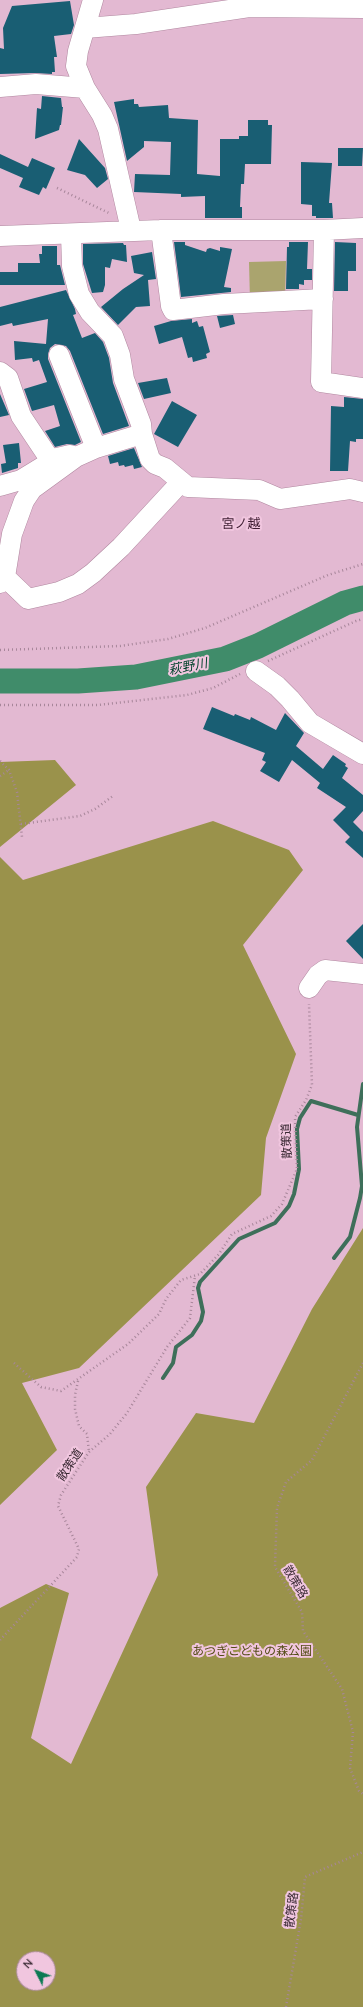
<!DOCTYPE html>
<meta charset="utf-8">
<style>
body{margin:0}
#map{position:relative;width:363px;height:2007px;overflow:hidden;background:#e3b9d2;font-family:Quicksand,sans-serif}
canvas{display:block}
.north{position:absolute;left:16px;top:1951px;width:40px;height:40px;box-sizing:border-box;background:#f1c6df;border:1px solid #a8889b;border-radius:50%;rotate:312deg;font-size:11px;font-weight:700;line-height:16px;text-align:center;color:#3a2a34}
.north::after{content:'';display:block;margin:auto;width:14px;height:18px;background:#0b7953;clip-path:polygon(50% 0,100% 100%,50% 72%,0 100%)}
</style>
<div id="map">
<canvas width="363" height="2007"></canvas>
<div class="north">N</div>
</div>
<script>
const g = document.querySelector('canvas').getContext('2d');
g.lineJoin = 'round';
function fillPath(path, color) {
  g.fillStyle = color;
  g.fill(path, 'evenodd');
}
function shape(rows) {
  const path = new Path2D();
  for (const r of rows) {
    path.moveTo(r[0], r[1]);
    for (let i = 2; i < r.length; i += 2) path.lineTo(r[i], r[i + 1]);
  }
  return path;
}
function trace(path, color, width, dash) {
  g.strokeStyle = color;
  g.lineWidth = width;
  g.lineCap = dash ? 'butt' : 'round';
  g.setLineDash(dash || []);
  g.stroke(path);
}
function drawText(font, color, halo, rows, align = 'center') {
  g.font = font + ' Quicksand,"Noto Sans JP",sans-serif';
  g.lineWidth = 4;
  g.setLineDash([]);
  g.textBaseline = 'middle';
  g.strokeStyle = halo;
  g.fillStyle = color;
  for (const [text, x, y, turn = 0] of rows) {
    g.save();
    g.translate(x, y);
    g.rotate((+turn || 0) * Math.PI / 180);
    g.textAlign = isNaN(turn) ? turn : align;
    if (halo) g.strokeText(text, 0, 0);
    g.fillText(text, 0, 0);
    g.restore();
  }
}
const green = shape([
 [286,261,285,300,250,301,249,262]
]);
const forest = shape([
 [55,760,76,785,0,847,0,762],
 [213,821,289,850,303,870,243,945,296,1054,266,1138,261,1195,79,1368,22,1383,57,1450,0,1505,0,857,23,880],
 [363,1228,363,2007,0,2007,0,1608,46,1584,69,1593,31,1738,71,1764,158,1575,146,1487,196,1413,254,1423,312,1309],
 [24,1959,48,1959,48,1983,24,1983]
]);
const stream = shape([
 [334,1258,350,1237,360,1198,362,1186,357,1127,363,1084],
 [163,1378,173,1363,176,1347,192,1335,201,1321,203,1312,198,1288,200,1282,239,1239,275,1223,289,1206,294,1194,299,1169,297,1129,300,1118,309,1104,311,1101,358,1115]
]);
const river = shape([
 [0,681,78,681,136,677,225,659,258,646,345,603,363,598]
]);
const building = shape([
 [70,1,74,25,71,34,54,36,57,57,54,57,55,72,52,72,52,74,35,73,0,74,0,48,4,49,3,28,12,6],
 [42,96,61,98,62,107,63,107,61,125,60,125,59,130,35,139,37,108,41,109],
 [134,99,134,104,138,104,139,107,168,105,169,118,198,120,197,174,220,176,220,139,239,139,239,136,248,136,248,120,268,120,268,125,272,125,271,164,245,164,244,184,241,184,240,207,242,207,242,218,205,218,205,196,181,197,181,194,134,192,135,174,170,175,171,142,144,141,144,147,127,161,114,102],
 [79,139,105,168,108,179,97,188,85,175,67,170],
 [338,148,363,148,362,166,338,166],
 [0,154,28,167,32,158,55,168,46,189,43,187,39,195,19,187,23,178,0,168],
 [301,162,332,163,329,203,332,203,333,218,316,218,316,216,312,216,312,205,301,204],
 [174,242,185,242,185,245,206,252,207,249,210,248,220,251,220,247,232,249,224,287,231,288,231,292,181,297],
 [289,242,308,242,307,269,312,269,312,280,304,280,304,285,299,284,299,289,286,289,287,247,289,247],
 [335,242,356,243,356,271,348,271,348,291,334,291],
 [123,243,124,245,126,245,127,262,112,259,110,268,105,267,105,285,103,292,92,293,83,264,83,244],
 [42,246,57,246,57,265,60,265,65,285,0,285,0,272,18,272,18,263,40,263,39,254,42,254],
 [152,252,156,279,148,280,150,306,136,307,118,325,101,307,123,289,144,275,134,273,131,256],
 [66,290,75,309,76,314,73,315,82,338,95,333,103,342,109,358,113,383,129,426,103,434,70,351,66,346,55,344,50,348,48,354,48,359,81,442,75,445,67,444,55,447,45,431,60,426,54,405,32,411,24,389,47,382,39,360,33,362,32,358,15,360,14,341,46,344,48,319,13,326,12,323,0,326,0,307],
 [233,315,235,324,220,328,217,316],
 [192,319,192,323,197,321,199,327,203,326,210,352,206,354,207,358,193,362,192,357,188,358,182,337,159,344,154,326,171,321],
 [167,378,171,393,144,399,138,383],
 [0,394,9,415,0,417],
 [344,397,363,399,363,439,356,439,356,442,350,441,348,471,330,471,331,406,344,407],
 [172,401,197,415,178,447,154,434],
 [19,443,21,463,18,463,18,468,2,473,1,464,6,463,3,445],
 [134,448,142,467,134,469,133,465,125,467,124,465,119,466,118,462,110,464,108,456],
 [212,707,234,716,235,714,250,720,251,717,276,730,285,713,304,733,296,746,323,769,333,755,346,764,345,766,348,768,342,778,363,795,363,811,353,822,363,832,363,858,345,842,350,837,333,820,346,807,317,788,320,783,292,760,279,782,260,771,266,762,262,760,265,753,203,729],
 [363,924,363,959,346,941]
]);
const path = shape([
 [57,188,111,214],
 [0,650,120,646,168,639,205,628,328,575,363,564],
 [268,661,356,621,363,619],
 [0,705,98,705,187,695,213,688,240,674],
 [0,761,9,770,17,792,22,837],
 [0,776,9,770],
 [21,824,80,816,95,809,113,796],
 [14,1363,41,1387,61,1391,128,1344,159,1314,166,1299,181,1280,200,1274,219,1254,232,1234,271,1216,282,1204,297,1169,295,1117,306,1100,312,1085,309,1004],
 [363,1363,312,1460,286,1482,277,1508,275,1567,302,1612,303,1631,342,1689,353,1732,350,1768,359,1791,363,1794],
 [78,1381,75,1395,75,1409,79,1426,87,1434,89,1452],
 [0,1640,77,1557,79,1549,58,1506,61,1495,89,1452,110,1434,127,1413,167,1347,190,1318,195,1276],
 [286,2007,301,1919,305,1877,363,1852]
]);
const minor = shape([
 [93,0,78,51,76,66,85,88,102,115,108,129,131,230],
 [85,28,136,24,249,7,363,8],
 [0,87,36,84,85,88],
 [161,230,171,306,173,310,224,304,323,299],
 [324,230,321,382,363,388],
 [71,234,72,266,79,294,90,312,113,336,120,355,124,379,141,424,142,434,150,459,155,464,165,468,188,487,259,490,280,499,350,489,363,492],
 [0,236,161,230,324,230,363,228],
 [59,355,96,448],
 [0,372,8,378,21,416,51,461],
 [0,486,21,480,57,458,70,455,76,457,96,448,142,434],
 [5,577,28,599,59,592,78,584,93,573,121,547,181,482],
 [0,583,5,577,12,534,24,501,32,489,76,457],
 [256,671,277,686,290,699,310,723,363,754],
 [309,988,318,975,325,970,363,974]
]);
const streetNames = [
 ["散策道",287,1141,-92],
 ["散策道",70,1465,-56],
 ["散策路",295,1582,59],
 ["散策路",292,1910,-83]
];
const parkNames = [
 ["あつぎこどもの森公園",252,1651]
];
const neighbourhoodNames = [
 ["宮ノ越",241,524]
];
const waterNames = [
 ["萩野川",188,667,-11]
];
fillPath(green, '#aaa46e');
fillPath(forest, '#9a924b');
trace(stream, '#3e6f5a', 4);
trace(river, '#408c6a', 25);
fillPath(building, '#195e73');
trace(minor, '#b0879f', 21);
trace(path, '#a7869a', 2.5, [1, 3]);
trace(minor, '#fff', 20);
drawText('12px', '#3a2a34', '#f1c6df', streetNames);
drawText('12px', '#534c16', '#f1c6df', parkNames);
drawText('13px', '#3d1d31', '#f1c6df', neighbourhoodNames);
drawText('italic 13px', '#00422b', '#f1c6df', waterNames);
</script>
